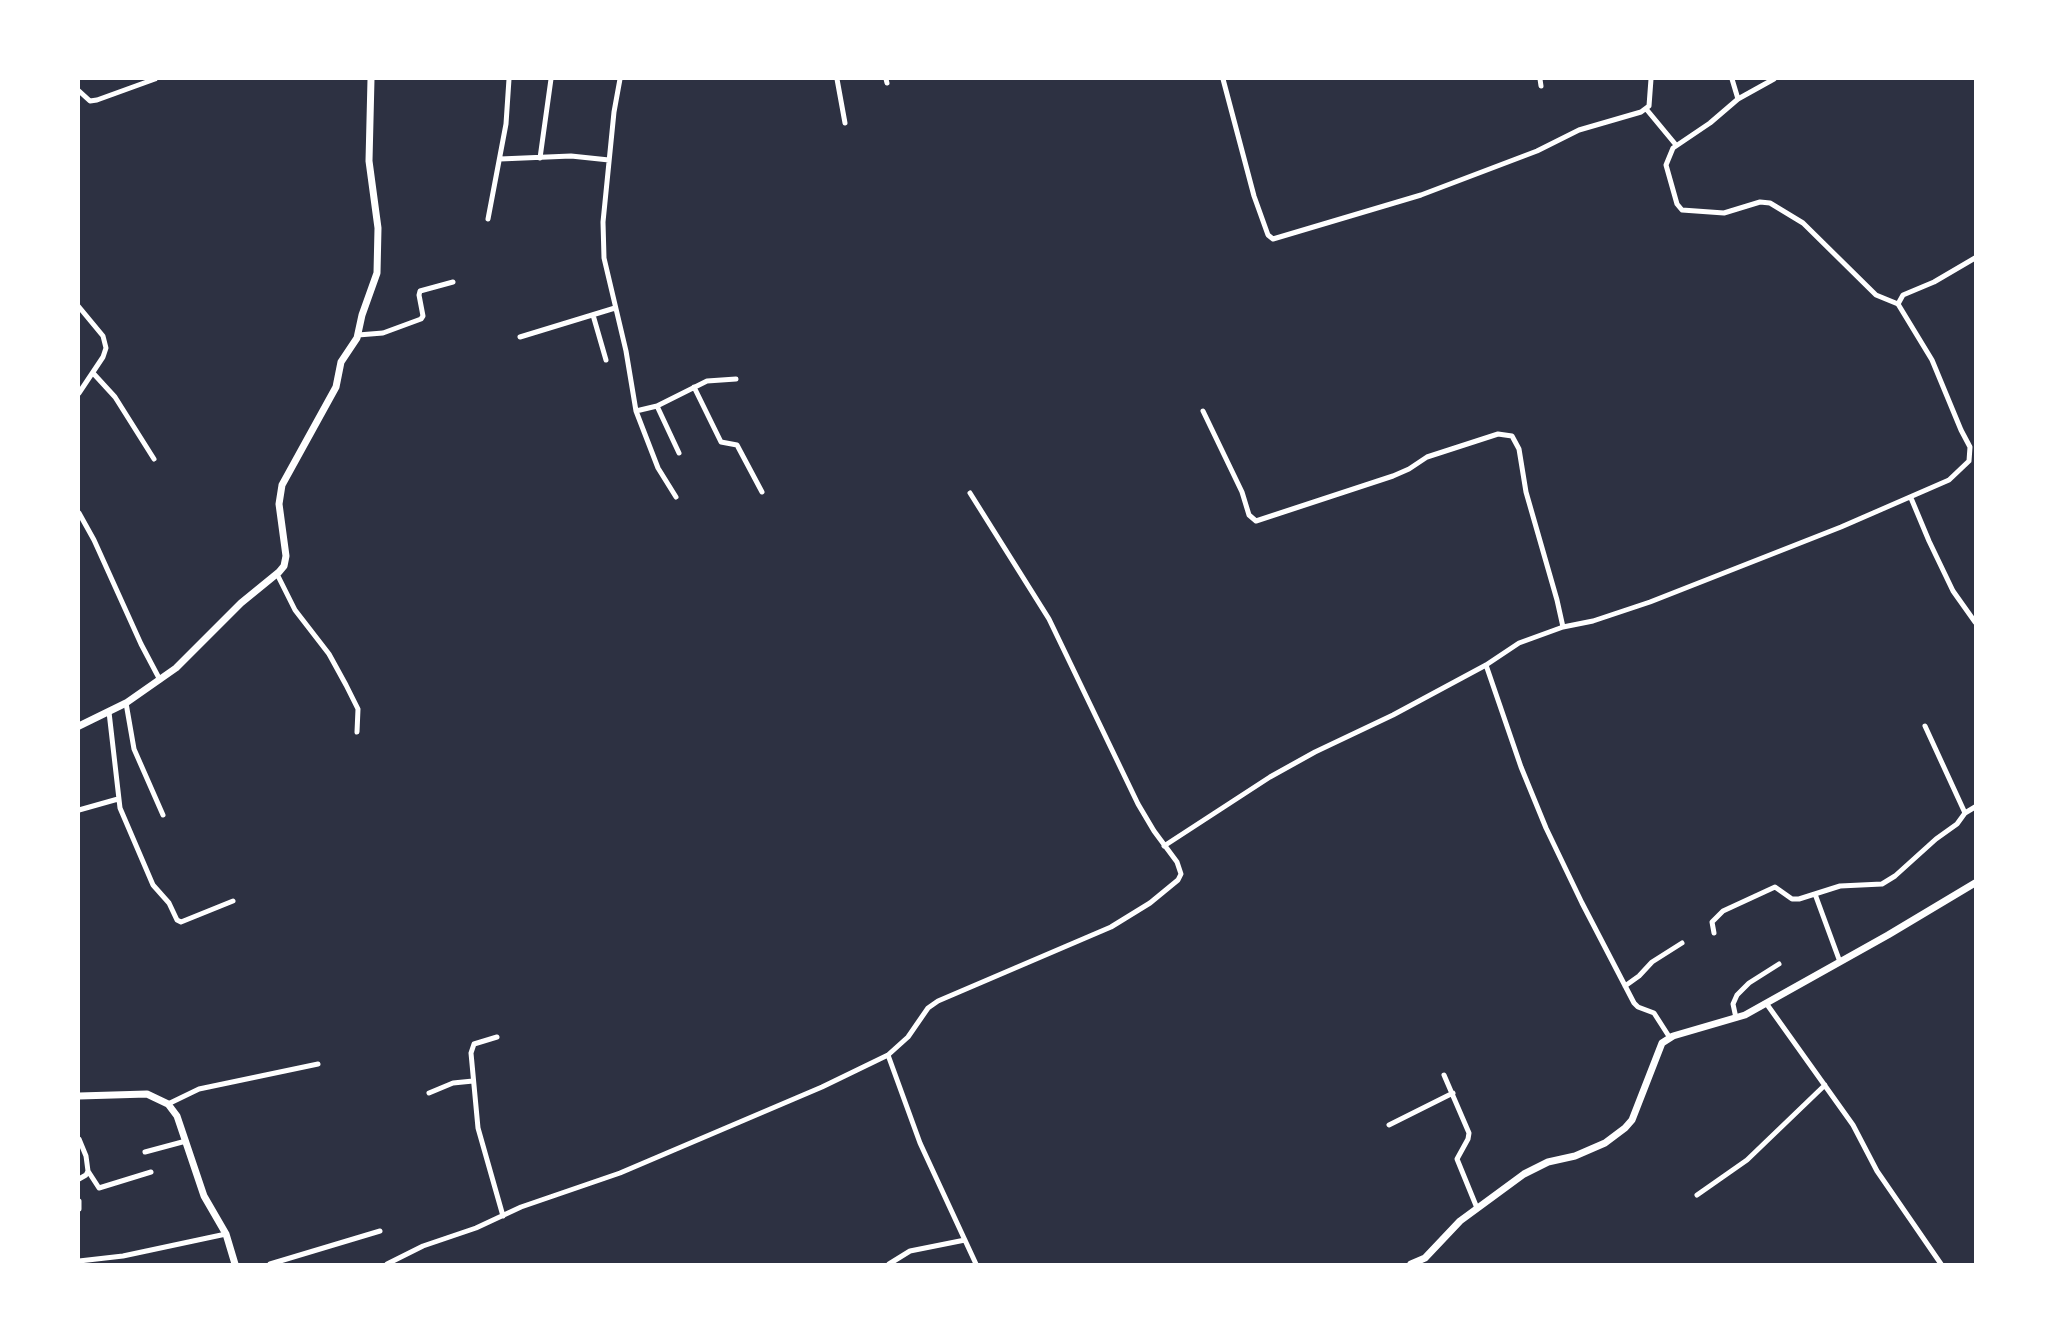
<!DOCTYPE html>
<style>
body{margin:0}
#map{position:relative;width:2054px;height:1343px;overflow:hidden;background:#2d3142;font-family:Manrope,sans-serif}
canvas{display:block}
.frame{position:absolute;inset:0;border:80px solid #fff;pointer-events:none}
</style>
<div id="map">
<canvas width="2054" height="1343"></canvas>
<div class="frame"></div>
</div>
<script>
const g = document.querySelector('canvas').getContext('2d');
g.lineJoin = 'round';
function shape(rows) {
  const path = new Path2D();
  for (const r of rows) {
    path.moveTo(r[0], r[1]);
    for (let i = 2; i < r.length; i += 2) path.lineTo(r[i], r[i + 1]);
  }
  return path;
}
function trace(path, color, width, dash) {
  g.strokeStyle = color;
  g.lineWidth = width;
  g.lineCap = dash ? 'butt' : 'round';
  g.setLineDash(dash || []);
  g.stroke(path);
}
const minor = shape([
 [620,79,614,112,603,222,604,258,626,351,636,411,658,468,676,497],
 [837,79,845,123],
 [886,79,887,83],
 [1223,79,1254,196,1268,235,1273,239,1421,195,1537,151,1579,130,1641,112,1649,106,1651,79],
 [1540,79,1541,86],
 [1732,79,1738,99],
 [1774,79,1738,99,1710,123,1673,148,1666,165,1677,204,1682,210,1724,213,1760,202,1770,203,1803,223,1876,295,1898,304],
 [79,91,90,101,97,100,155,79],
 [1647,110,1676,145],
 [540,158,551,79],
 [500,159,571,156,609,160],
 [488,219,506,124,509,79],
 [79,307,103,336,106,348,103,357,79,393],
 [593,315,606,360],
 [358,335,383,333,421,319,423,316,419,295,420,291,453,282],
 [520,337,615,308],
 [93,373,115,397,154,459],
 [694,387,721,442,737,445,762,492],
 [657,406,679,453],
 [636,411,657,406,707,381,736,379],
 [1203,411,1242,492,1249,515,1256,521,1393,476,1409,469,1427,457,1498,434,1512,436,1519,449,1526,492,1557,600,1563,627],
 [1911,498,1929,541,1953,591,1975,622],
 [79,513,94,540,141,644,160,680],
 [277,574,295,610,329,654,346,685,358,709,357,732],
 [1486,665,1521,767,1546,828,1582,903,1634,1003,1638,1007,1654,1013,1670,1038],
 [126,703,134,749,163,815],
 [109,712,120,808,153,885,169,903,177,920,181,922,233,901],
 [1925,726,1965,813],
 [79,810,118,799],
 [1164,846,1270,777,1315,752,1393,715,1486,665,1519,643,1563,627,1593,621,1650,602,1841,527,1949,480,1969,461,1970,447,1961,430,1932,360,1898,304,1903,295,1934,282,1975,258],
 [1815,894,1840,962],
 [1714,933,1712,922,1723,911,1775,887,1792,899,1799,899,1840,886,1882,884,1895,876,1936,839,1957,824,1965,813,1975,807],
 [1625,986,1639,976,1652,962,1682,943],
 [1766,1003,1853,1125,1877,1171,1941,1264],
 [1736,1018,1733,1004,1737,995,1749,983,1779,964],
 [497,1037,474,1044,471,1053,478,1128,503,1216],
 [888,1055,920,1143,976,1264],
 [1444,1075,1469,1133,1468,1139,1457,1159,1477,1208],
 [429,1093,453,1083,473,1081],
 [168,1104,199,1089,318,1064],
 [1389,1125,1453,1093],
 [79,1139,86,1156,88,1171,86,1175,79,1179],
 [145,1152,186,1141],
 [88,1171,99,1188,151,1172],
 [1697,1195,1747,1160,1825,1085],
 [79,1201,79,1209],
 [79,1261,123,1256,226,1234],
 [270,1264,380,1231],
 [387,1264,423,1246,476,1228,521,1207,620,1173,822,1087,888,1055,908,1037,928,1008,938,1001,1111,927,1150,903,1178,880,1181,874,1177,862,1154,831,1138,804,1049,619,970,493],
 [889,1264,910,1251,965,1240]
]);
const tertiary = shape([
 [79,726,126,703,176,668,241,603,279,572,284,566,286,556,279,504,282,485,336,387,341,362,357,338,362,315,377,273,378,228,369,161,371,79],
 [79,1096,147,1094,168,1104,177,1116,204,1196,226,1234,235,1264],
 [1411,1264,1425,1258,1460,1221,1524,1174,1548,1162,1575,1156,1605,1143,1625,1128,1632,1120,1662,1043,1673,1036,1745,1015,1888,935,1975,883]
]);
trace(minor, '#fff', 5);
trace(tertiary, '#fff', 7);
</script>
